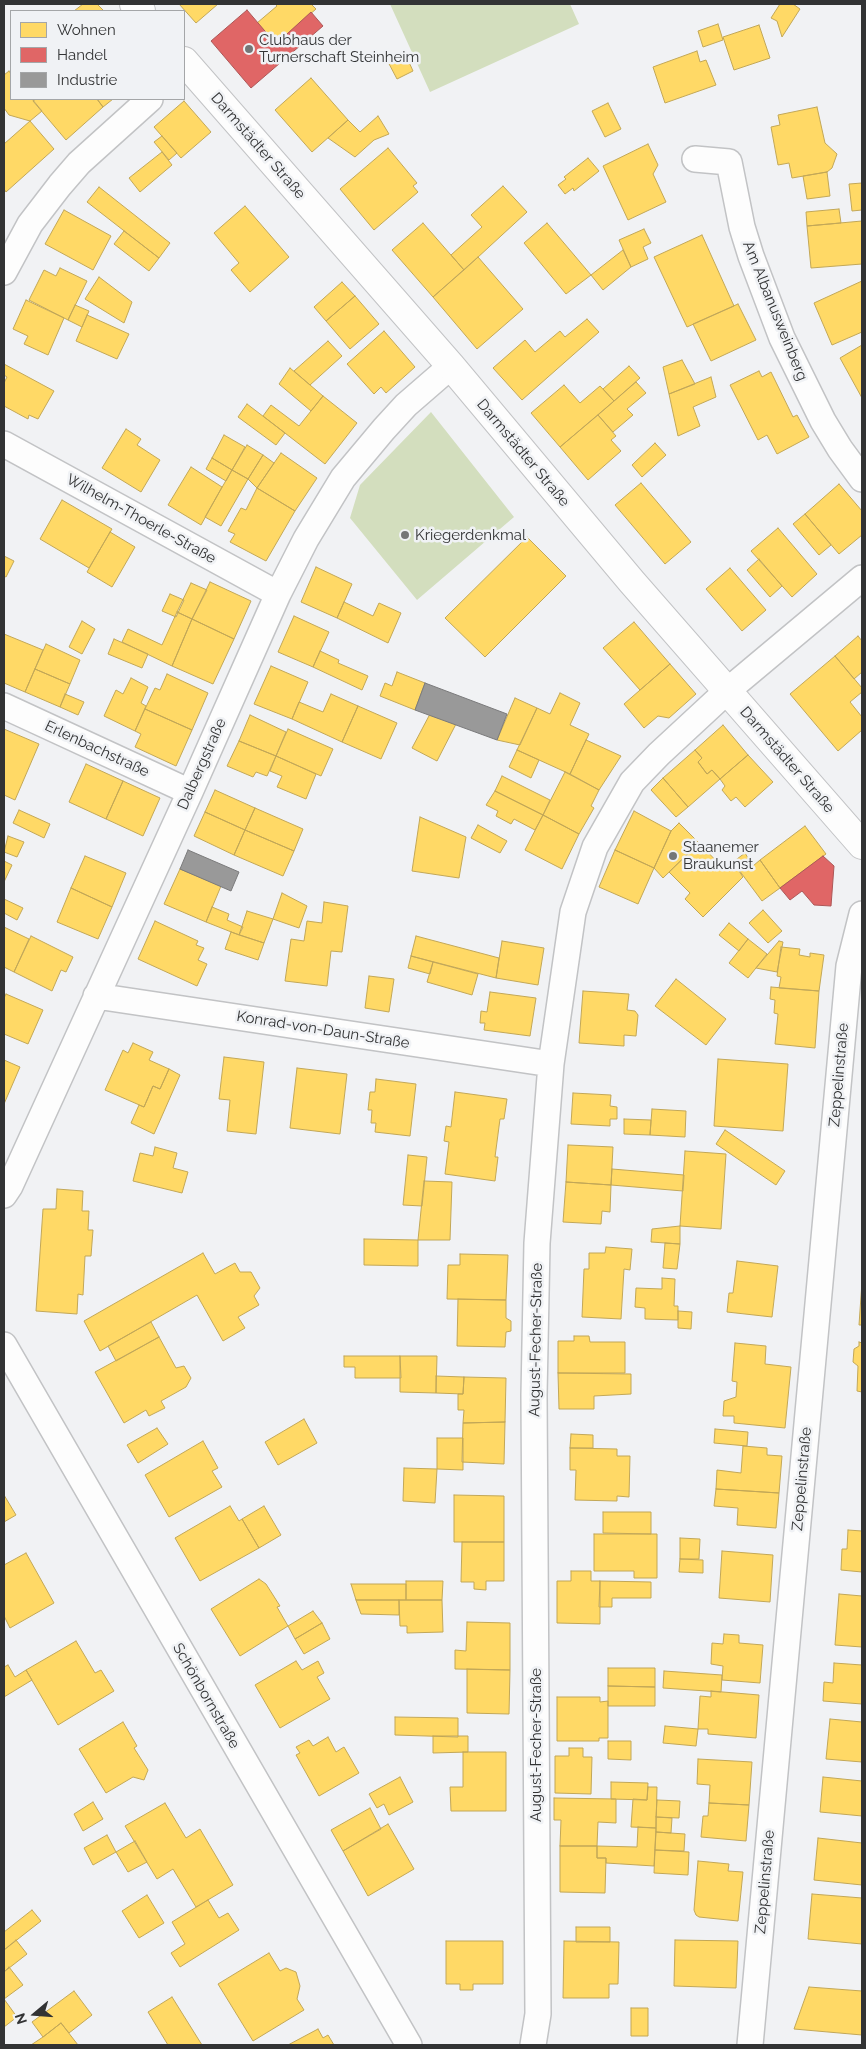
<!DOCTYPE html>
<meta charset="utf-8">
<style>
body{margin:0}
#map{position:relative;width:866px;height:2049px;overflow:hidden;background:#f1f2f4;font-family:Raleway,sans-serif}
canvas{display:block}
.frame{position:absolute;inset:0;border:5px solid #323334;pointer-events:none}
.legend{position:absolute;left:10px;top:10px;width:175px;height:90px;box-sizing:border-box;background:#f0f2f5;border:1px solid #a4a6a8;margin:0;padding:6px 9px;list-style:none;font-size:15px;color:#323334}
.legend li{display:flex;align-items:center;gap:10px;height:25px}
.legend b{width:25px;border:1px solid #a4a6a8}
.north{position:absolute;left:10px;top:1989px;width:50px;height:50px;-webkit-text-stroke:4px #f0f2f5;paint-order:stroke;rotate:252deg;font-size:14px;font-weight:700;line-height:20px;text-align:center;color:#323334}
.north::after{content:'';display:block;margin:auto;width:18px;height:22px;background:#323334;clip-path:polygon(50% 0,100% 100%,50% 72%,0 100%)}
</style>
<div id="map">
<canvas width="866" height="2049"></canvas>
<div class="frame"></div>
<ul class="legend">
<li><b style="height:14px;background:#ffd966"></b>Wohnen</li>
<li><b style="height:14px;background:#e06666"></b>Handel</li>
<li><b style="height:14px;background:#999"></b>Industrie</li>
</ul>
<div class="north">N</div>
</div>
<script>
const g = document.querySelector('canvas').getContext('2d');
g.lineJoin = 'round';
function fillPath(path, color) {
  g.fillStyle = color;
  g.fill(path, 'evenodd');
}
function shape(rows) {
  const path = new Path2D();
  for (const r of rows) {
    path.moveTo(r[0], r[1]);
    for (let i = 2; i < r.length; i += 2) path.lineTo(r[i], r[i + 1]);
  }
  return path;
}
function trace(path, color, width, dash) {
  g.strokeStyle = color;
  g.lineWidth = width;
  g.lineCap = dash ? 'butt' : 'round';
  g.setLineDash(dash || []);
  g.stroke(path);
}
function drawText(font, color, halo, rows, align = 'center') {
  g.font = font + ' Raleway,sans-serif';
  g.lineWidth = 5;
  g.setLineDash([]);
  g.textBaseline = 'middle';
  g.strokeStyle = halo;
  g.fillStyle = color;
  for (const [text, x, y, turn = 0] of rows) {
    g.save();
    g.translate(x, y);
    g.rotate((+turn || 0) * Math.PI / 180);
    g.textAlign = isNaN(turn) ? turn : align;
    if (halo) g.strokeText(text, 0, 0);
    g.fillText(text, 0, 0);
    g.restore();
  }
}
const green = shape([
 [390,4,570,4,579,24,430,92],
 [431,412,514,517,417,600,350,518,360,485]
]);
const homes = shape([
 [83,4,97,4,104,11,74,11,83,4],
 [179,4,218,4,196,23,179,4],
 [275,4,311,4,316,9,276,44,257,23,277,6,275,4],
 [780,4,793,4,800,9,782,37,777,21,771,18,780,4],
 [718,24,723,40,703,47,698,31,718,24],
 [759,25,770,58,734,70,723,37,759,25],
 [404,51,413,71,397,79,387,60,404,51],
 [697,51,700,62,706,60,716,85,665,103,653,67,697,51],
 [9,71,11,74,11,99,32,99,42,111,30,121,9,115,4,108,4,75,9,71],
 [311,78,348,120,312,152,275,110,311,78],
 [36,99,97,99,103,107,66,140,33,101,36,99],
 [97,99,113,99,103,107,97,99],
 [184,101,211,132,181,158,154,127,184,101],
 [608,103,621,129,605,137,592,111,608,103],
 [817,107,825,143,837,154,832,168,827,172,792,178,789,163,778,165,771,127,780,125,778,115,817,107],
 [378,116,389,134,374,140,355,157,328,138,348,120,360,132,378,116],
 [30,121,54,149,6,192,4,189,4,144,30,121],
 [162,136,177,153,169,160,154,142,162,136],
 [648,144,658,165,653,174,666,202,628,220,603,166,648,144],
 [388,148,417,183,413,186,418,192,374,230,340,189,388,148],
 [162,152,172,165,140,192,129,178,162,152],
 [588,158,599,171,574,191,573,188,565,194,558,185,566,179,564,177,588,158],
 [827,172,830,196,807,199,803,176,827,172],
 [862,183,862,210,852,211,849,184,862,183],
 [503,186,527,212,464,270,451,255,482,227,471,215,503,186],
 [99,187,170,243,159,258,87,202,99,187],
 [245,206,289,257,250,292,231,270,239,263,214,233,245,206],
 [839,209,841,223,807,226,806,212,839,209],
 [64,210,111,236,93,270,45,244,64,210],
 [862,221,862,264,811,268,807,226,862,221],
 [423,223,464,270,433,297,392,250,423,223],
 [547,223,591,275,566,294,524,243,547,223],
 [644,229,651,243,643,247,648,259,631,267,619,240,644,229],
 [124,231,159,258,149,271,114,244,124,231],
 [702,235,734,306,687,327,654,257,702,235],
 [623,250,631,267,603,290,591,275,623,250],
 [478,257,523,309,477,349,433,297,478,257],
 [60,268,87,281,68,320,29,300,44,270,56,276,60,268],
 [99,277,132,302,124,323,85,299,99,277],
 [862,281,862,332,832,345,814,303,862,281],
 [342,282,355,296,326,321,314,307,342,282],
 [355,296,379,324,350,349,326,321,355,296],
 [26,300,64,318,48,355,24,344,28,336,13,329,26,300],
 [738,304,756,340,711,361,693,324,738,304],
 [75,305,89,311,82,327,68,320,75,305],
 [87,315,129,334,117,359,76,341,87,315],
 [587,319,599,332,522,400,493,368,525,340,535,352,560,331,565,337,587,319],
 [384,331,415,367,386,393,381,387,374,394,347,364,384,331],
 [328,341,342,356,310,385,294,371,328,341],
 [862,345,862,398,840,358,862,345],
 [682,360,695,384,669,394,663,367,682,360],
 [4,364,54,391,38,419,29,415,28,419,4,406,4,383,7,377,4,375,4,364],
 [629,366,640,378,614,401,603,389,629,366],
 [290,368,323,396,311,411,279,384,290,368],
 [759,371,762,377,771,372,793,417,797,415,809,437,777,454,767,435,758,440,730,385,759,371],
 [711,377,716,397,693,407,700,426,678,436,669,394,711,377],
 [636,382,646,393,627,409,633,415,613,432,598,415,636,382],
 [564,385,580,403,600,386,614,401,560,447,531,413,564,385],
 [323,396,357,423,325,464,263,416,271,405,299,426,323,396],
 [247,404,285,433,276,445,238,417,247,404],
 [598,415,616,436,611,440,621,451,588,480,560,447,598,415],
 [126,429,141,439,137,445,160,460,141,492,102,468,126,429],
 [224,435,245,447,232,470,212,458,224,435],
 [655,443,666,455,642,477,632,465,655,443],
 [247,445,263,455,248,479,232,470,247,445],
 [281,453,317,478,295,511,257,488,281,453],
 [263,455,274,463,257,488,248,479,263,455],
 [212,458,232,470,226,481,206,469,212,458],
 [191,467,222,487,201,525,168,505,191,467],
 [232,470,248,479,221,526,205,517,232,470],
 [641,483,691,542,665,564,615,505,641,483],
 [839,484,862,511,862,535,839,554,805,514,839,484],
 [257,488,295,511,266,561,230,542,235,534,228,531,241,508,246,510,257,488],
 [62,500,112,529,89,568,40,539,62,500],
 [805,514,831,545,819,555,793,524,805,514],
 [778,528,817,574,792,597,751,551,778,528],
 [110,532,135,547,112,587,87,572,110,532],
 [527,537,566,576,485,657,445,618,527,537],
 [4,556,14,561,6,577,4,576,4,556],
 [759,559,782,586,770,597,747,570,759,559],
 [316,567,352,584,337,618,301,602,316,567],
 [730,568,766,610,742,631,706,589,730,568],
 [210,582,251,601,234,639,192,619,210,582],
 [191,583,207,590,192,619,177,612,191,583],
 [170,594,184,600,176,617,162,611,170,594],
 [344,602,373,616,379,603,401,613,388,643,337,618,344,602],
 [177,612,192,619,172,666,122,642,128,629,162,645,177,612],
 [294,616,329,632,313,667,278,652,294,616],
 [192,619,234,639,213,684,172,666,192,619],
 [82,621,95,629,82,654,69,647,82,621],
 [634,622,670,664,640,690,603,648,634,622],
 [4,634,43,650,25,692,4,683,4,634],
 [858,636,862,641,862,672,854,679,835,656,858,636],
 [114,639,148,654,142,668,108,654,114,639],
 [46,644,80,660,70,684,35,669,46,644],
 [320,651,339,660,338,663,368,676,362,690,313,667,320,651],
 [835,656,862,688,862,692,850,702,862,717,862,730,838,751,790,694,835,656],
 [670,664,696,694,669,718,658,716,644,728,624,704,670,664],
 [271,666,308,682,292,719,254,704,271,666],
 [35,669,70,684,60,707,25,692,35,669],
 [397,672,425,683,415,710,380,696,385,683,392,686,397,672],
 [167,674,208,693,192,730,145,709,155,688,160,690,167,674],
 [131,678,148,687,141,703,146,706,135,731,104,716,116,690,123,694,131,678],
 [560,693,580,703,570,725,589,734,570,774,517,750,537,708,550,714,560,693],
 [65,694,84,702,78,715,60,707,65,694],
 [331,694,358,706,342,742,292,719,299,702,323,712,331,694],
 [515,698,537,708,520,745,497,740,515,698],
 [358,706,397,723,381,759,342,742,358,706],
 [145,709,192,730,176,766,135,747,141,734,135,731,145,709],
 [430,714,456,724,437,761,412,748,430,714],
 [250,715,286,732,276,756,239,741,250,715],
 [723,725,748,755,720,779,712,770,707,774,698,762,702,758,695,750,723,725],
 [4,729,39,744,15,800,4,795,4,729],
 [288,729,333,749,321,776,276,756,288,729],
 [586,740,621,756,599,790,570,774,586,740],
 [239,741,276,756,267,776,256,772,253,777,227,766,239,741],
 [517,750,539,760,531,778,509,767,517,750],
 [695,750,702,758,698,762,707,774,712,770,720,779,688,807,663,778,695,750],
 [748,755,773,782,745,807,736,797,731,801,722,790,725,786,720,779,748,755],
 [276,756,316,774,306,799,277,787,282,776,270,771,276,756],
 [86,764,123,781,106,819,69,802,86,764],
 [565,772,599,790,591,806,594,808,579,834,543,815,565,772],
 [502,776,550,800,543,815,495,791,502,776],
 [663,778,688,807,676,817,651,790,663,778],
 [123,781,160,798,143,836,106,819,123,781],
 [215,790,255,808,245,830,205,812,215,790],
 [495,791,543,815,535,830,514,819,511,824,496,816,498,811,486,805,495,791],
 [255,808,303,829,294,851,245,830,255,808],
 [19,810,50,824,44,838,13,823,19,810],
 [634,811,671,831,654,868,615,850,634,811],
 [205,812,245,830,234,855,194,836,205,812],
 [543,815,579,834,562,869,525,850,543,815],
 [420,817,466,837,459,878,412,871,420,817],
 [679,823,699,843,663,878,654,868,671,831,679,823],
 [478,825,507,841,500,853,471,838,478,825],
 [805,826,826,854,780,888,760,860,805,826],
 [245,830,294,851,283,876,234,855,245,830],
 [8,836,24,842,17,857,4,852,8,836],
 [699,843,725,870,733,862,743,877,703,917,685,899,690,893,669,872,699,843],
 [615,850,654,868,638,904,599,887,615,850],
 [745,853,753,866,760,860,780,888,762,901,733,862,745,853],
 [85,856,126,873,112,907,71,888,85,856],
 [4,861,12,865,4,882,4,861],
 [180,869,221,886,206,922,164,904,180,869],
 [71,888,112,907,98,939,57,922,71,888],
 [282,893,307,906,299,928,273,919,282,893],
 [4,899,23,908,17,920,4,913,4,899],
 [324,902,348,906,342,952,331,951,327,986,285,981,291,939,304,941,307,921,322,923,324,902],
 [212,907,229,914,227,920,243,927,239,935,206,922,212,907],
 [763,910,782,931,768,943,749,923,763,910],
 [247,911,273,919,264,943,239,935,247,911],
 [155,921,198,941,196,945,204,948,198,960,207,964,197,986,138,959,155,921],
 [729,923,748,939,739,951,719,935,729,923],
 [4,927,29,939,14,972,4,967,4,927],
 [231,932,264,943,258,960,225,949,231,932],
 [31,936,73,957,66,972,61,970,52,991,14,972,31,936],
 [416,936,499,958,496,978,411,956,416,936],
 [748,939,767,954,748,978,729,963,748,939],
 [502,941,544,948,538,985,496,978,502,941],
 [779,941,783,942,777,972,756,968,779,941],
 [781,947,800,949,799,955,810,957,810,953,824,955,819,991,779,988,781,977,777,976,781,947],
 [411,956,433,962,430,974,408,968,411,956],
 [433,962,478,974,472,995,427,982,433,962],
 [369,976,394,979,389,1012,365,1008,369,976],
 [676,979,726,1019,706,1045,655,1006,676,979],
 [771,987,819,991,815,1048,775,1044,778,1014,774,1013,775,1000,770,999,771,987],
 [583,991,629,994,627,1010,635,1011,638,1015,636,1036,624,1035,624,1046,579,1043,583,991],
 [490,992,536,998,530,1036,484,1030,485,1023,480,1023,481,1011,487,1012,490,992],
 [6,994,43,1010,28,1044,4,1034,4,998,6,994],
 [133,1043,153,1052,149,1060,169,1069,160,1089,153,1086,144,1107,105,1090,123,1050,128,1053,133,1043],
 [224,1057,264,1062,256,1134,227,1131,230,1100,219,1099,224,1057],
 [718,1059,788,1064,783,1131,714,1126,718,1059],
 [4,1060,20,1067,4,1104,4,1060],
 [297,1068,347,1074,340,1134,290,1128,297,1068],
 [169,1069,180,1075,154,1134,131,1123,139,1105,144,1107,153,1086,160,1089,169,1069],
 [376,1079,416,1084,410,1136,375,1132,376,1123,371,1123,372,1110,368,1110,370,1092,375,1092,376,1079],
 [455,1092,507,1099,504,1119,500,1119,495,1157,498,1157,495,1181,445,1174,449,1142,444,1141,446,1126,451,1127,455,1092],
 [573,1093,611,1095,610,1106,617,1107,617,1119,610,1119,610,1126,571,1124,573,1093],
 [652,1109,686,1111,685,1137,650,1135,652,1109],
 [624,1119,651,1120,650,1135,624,1134,624,1119],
 [725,1130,785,1171,776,1185,716,1144,725,1130],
 [568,1145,613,1147,611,1185,566,1182,568,1145],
 [155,1147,177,1153,173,1168,188,1172,182,1193,133,1181,140,1153,153,1156,155,1147],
 [685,1151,726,1154,721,1229,680,1226,685,1151],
 [408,1155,427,1157,422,1206,403,1205,408,1155],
 [612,1169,684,1175,683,1191,611,1185,612,1169],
 [424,1181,452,1182,450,1240,418,1240,424,1181],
 [566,1182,611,1185,610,1212,602,1211,601,1224,563,1222,566,1182],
 [57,1189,83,1191,82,1211,89,1211,88,1230,93,1230,91,1256,85,1256,83,1295,78,1294,77,1314,36,1311,43,1209,56,1209,57,1189],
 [680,1226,680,1244,651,1242,652,1229,680,1226],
 [364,1239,418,1240,418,1266,364,1265,364,1239],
 [665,1243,680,1244,677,1269,663,1268,665,1243],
 [606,1247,632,1249,630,1270,624,1269,621,1319,582,1317,584,1269,589,1269,589,1253,605,1253,606,1247],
 [203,1253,215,1274,235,1263,240,1272,251,1272,260,1288,254,1296,259,1305,238,1317,245,1328,223,1341,197,1295,100,1351,84,1321,203,1253],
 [460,1254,508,1255,506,1300,447,1299,448,1265,460,1265,460,1254],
 [737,1261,778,1266,772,1317,727,1312,729,1293,733,1293,737,1261],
 [662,1278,675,1279,674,1306,678,1306,678,1320,645,1319,645,1308,635,1307,636,1288,662,1289,662,1278],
 [862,1282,862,1325,859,1325,862,1282],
 [458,1299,506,1300,506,1318,511,1321,511,1331,506,1332,505,1347,457,1346,458,1299],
 [678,1311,692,1312,691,1329,678,1328,678,1311],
 [151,1322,159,1337,116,1361,108,1346,151,1322],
 [574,1336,589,1336,590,1342,625,1342,625,1373,558,1373,558,1341,574,1341,574,1336],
 [159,1337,176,1368,184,1366,191,1378,186,1387,161,1401,165,1408,149,1416,146,1410,124,1423,95,1372,159,1337],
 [859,1342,862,1343,862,1392,857,1391,858,1366,853,1362,854,1349,859,1346,859,1342],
 [735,1343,766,1346,765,1364,791,1367,785,1428,734,1423,734,1416,723,1416,724,1401,736,1397,737,1382,732,1381,735,1343],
 [344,1356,400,1356,401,1378,355,1378,355,1367,344,1367,344,1356],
 [400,1356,437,1356,436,1393,400,1392,400,1356],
 [558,1373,631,1374,631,1394,594,1396,594,1409,559,1409,558,1373],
 [436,1376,464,1377,463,1394,436,1393,436,1376],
 [464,1377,506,1378,505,1422,463,1423,464,1410,458,1410,458,1394,463,1394,464,1377],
 [304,1419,317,1443,278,1465,265,1442,304,1419],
 [505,1422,504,1464,462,1462,463,1423,505,1422],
 [157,1428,168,1444,138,1463,127,1445,157,1428],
 [715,1429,748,1432,747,1446,714,1443,715,1429],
 [571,1434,593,1435,593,1448,570,1448,571,1434],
 [437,1438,463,1438,463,1470,437,1469,437,1438],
 [203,1441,218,1468,212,1471,222,1487,169,1517,145,1475,203,1441],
 [743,1446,767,1448,767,1455,782,1456,779,1493,716,1489,717,1470,741,1473,743,1446],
 [570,1448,617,1449,617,1456,630,1456,629,1497,617,1496,617,1501,575,1500,576,1470,570,1470,570,1448],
 [404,1468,437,1469,435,1503,403,1501,404,1468],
 [716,1489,779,1493,776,1528,737,1525,738,1508,714,1506,716,1489],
 [4,1495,16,1515,4,1522,4,1495],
 [454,1495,504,1496,504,1542,454,1542,454,1495],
 [230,1506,239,1521,242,1519,259,1548,200,1581,175,1538,230,1506],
 [264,1506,281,1535,259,1548,242,1519,264,1506],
 [603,1512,651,1512,651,1534,603,1533,603,1512],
 [848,1530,862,1531,862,1572,841,1570,842,1549,847,1549,848,1530],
 [594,1534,657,1534,657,1578,634,1578,634,1571,594,1571,594,1534],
 [680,1538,700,1539,699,1559,680,1559,680,1538],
 [462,1542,504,1542,504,1581,486,1581,486,1590,474,1589,474,1582,461,1582,462,1542],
 [722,1551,773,1555,770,1602,719,1598,722,1551],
 [26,1553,54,1603,10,1628,4,1616,4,1565,26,1553],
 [680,1559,703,1560,703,1573,679,1572,680,1559],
 [571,1571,591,1571,591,1581,600,1581,600,1624,557,1623,557,1581,571,1581,571,1571],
 [259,1579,266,1584,280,1606,277,1607,288,1626,240,1656,211,1609,259,1579],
 [406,1581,443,1581,442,1600,406,1600,406,1581],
 [600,1581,651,1582,651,1598,612,1598,612,1607,599,1607,600,1581],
 [351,1584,406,1584,406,1600,356,1600,351,1584],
 [839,1594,862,1596,862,1647,835,1645,839,1594],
 [356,1600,399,1600,399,1615,361,1614,356,1600],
 [399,1600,442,1600,443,1632,407,1633,407,1626,400,1626,399,1600],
 [313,1611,322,1623,295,1639,288,1626,313,1611],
 [467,1622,510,1623,510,1670,455,1669,455,1650,466,1651,467,1622],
 [322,1623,330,1639,304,1654,295,1639,322,1623],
 [724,1634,739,1635,739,1643,763,1645,760,1683,722,1680,723,1666,711,1664,712,1643,723,1644,724,1634],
 [76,1641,95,1673,101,1670,114,1691,58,1725,26,1670,76,1641],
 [296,1661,302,1670,318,1661,324,1673,317,1677,330,1699,280,1728,255,1685,296,1661],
 [834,1663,862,1665,862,1704,823,1701,824,1682,833,1683,834,1663],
 [8,1665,15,1677,26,1670,32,1680,4,1697,4,1667,8,1665],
 [608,1668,655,1668,655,1687,608,1686,608,1668],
 [467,1669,510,1670,509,1714,467,1713,467,1669],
 [664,1671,722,1675,721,1692,663,1688,664,1671],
 [608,1686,655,1687,655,1706,608,1706,608,1686],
 [711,1691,759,1695,756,1738,708,1734,708,1729,698,1729,700,1696,711,1697,711,1691],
 [557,1697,600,1697,600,1702,608,1701,608,1738,599,1738,599,1741,557,1741,557,1697],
 [395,1717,458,1718,458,1737,395,1735,395,1717],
 [830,1719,862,1722,862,1762,826,1759,830,1719],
 [123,1722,137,1746,134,1748,148,1770,144,1780,133,1777,106,1793,79,1749,123,1722],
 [665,1726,698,1729,696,1746,663,1743,665,1726],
 [433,1736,468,1736,468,1752,433,1753,433,1736],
 [328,1737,336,1752,344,1747,359,1773,319,1796,296,1755,300,1753,296,1747,309,1740,313,1746,328,1737],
 [608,1741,631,1741,631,1760,608,1759,608,1741],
 [569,1748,583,1748,583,1757,592,1757,591,1794,555,1793,555,1756,569,1756,569,1748],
 [463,1752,506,1752,506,1811,451,1811,450,1787,463,1787,463,1752],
 [698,1759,752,1762,749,1805,709,1803,710,1785,697,1784,698,1759],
 [400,1777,413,1802,389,1815,384,1804,377,1808,369,1794,400,1777],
 [823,1777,862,1781,862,1816,820,1812,823,1777],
 [611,1782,648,1783,647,1800,611,1799,611,1782],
 [648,1787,657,1787,656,1828,631,1827,633,1799,647,1800,648,1787],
 [554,1798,616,1799,616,1823,598,1822,597,1846,560,1846,561,1820,554,1820,554,1798],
 [657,1800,680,1801,679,1818,656,1817,657,1800],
 [93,1802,103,1819,83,1831,74,1814,93,1802],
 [165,1803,186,1838,200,1829,233,1885,196,1907,173,1869,157,1879,125,1826,165,1803],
 [709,1803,749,1805,746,1841,701,1837,703,1816,708,1816,709,1803],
 [370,1808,381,1829,343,1851,331,1830,370,1808],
 [656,1817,672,1818,671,1833,656,1832,656,1817],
 [388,1824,414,1869,368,1896,343,1851,388,1824],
 [638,1827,656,1828,654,1866,606,1863,606,1858,597,1858,597,1846,637,1847,638,1827],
 [656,1832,685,1834,684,1851,655,1850,656,1832],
 [107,1835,116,1852,93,1865,84,1848,107,1835],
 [818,1838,862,1843,862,1885,814,1880,818,1838],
 [135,1841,147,1862,128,1872,116,1852,135,1841],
 [560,1846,597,1846,597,1858,606,1858,605,1893,560,1892,560,1846],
 [655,1850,689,1852,688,1875,654,1873,655,1850],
 [698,1861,729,1864,728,1871,743,1872,738,1921,699,1917,696,1915,694,1910,698,1861],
 [812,1894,862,1898,862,1944,808,1939,812,1894],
 [147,1895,164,1923,139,1938,122,1911,147,1895],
 [208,1900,219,1918,228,1913,239,1930,180,1967,171,1953,185,1944,172,1922,208,1900],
 [32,1910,41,1921,4,1950,4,1932,32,1910],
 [576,1927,610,1927,610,1942,576,1942,576,1927],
 [16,1940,27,1954,4,1972,4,1950,16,1940],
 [675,1940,738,1941,736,1988,674,1986,675,1940],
 [446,1941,503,1941,503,1984,473,1984,473,1990,460,1990,460,1984,446,1984,446,1941],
 [564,1941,619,1942,618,1984,609,1984,609,1998,563,1998,564,1941],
 [269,1953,280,1971,286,1968,296,1972,300,1986,297,1999,304,2010,253,2041,218,1984,269,1953],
 [9,1967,23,1985,4,1999,4,1972,9,1967],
 [809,1987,862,1991,862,2035,794,2029,809,1987],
 [74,1991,92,2015,69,2033,61,2023,43,2037,32,2022,74,1991],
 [172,1997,202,2045,168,2045,148,2012,172,1997],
 [4,1999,17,2017,4,2027,4,1999],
 [631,2008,648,2008,648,2036,631,2036,631,2008],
 [61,2023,78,2045,31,2045,43,2037,61,2023],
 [318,2029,323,2038,328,2035,334,2045,288,2045,318,2029]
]);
const shops = shape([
 [247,10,276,44,311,12,323,26,251,88,211,41,247,10],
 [823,856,834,866,831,906,814,905,802,891,790,900,780,888,823,856]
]);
const industry = shape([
 [425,683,507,714,497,740,415,710,425,683],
 [188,850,239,872,231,891,180,869,188,850]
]);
const minor = shape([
 [695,159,729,162,742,227,751,256,782,338,823,421,840,449,862,479],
 [4,272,30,224,60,185,79,163,150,99],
 [4,444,278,594],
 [4,706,190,792],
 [96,996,551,1064],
 [4,1195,10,1186,190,792,278,594,306,539,343,478,384,429,406,405,451,366],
 [4,1345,409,2045],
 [533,2045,538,2014,534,1395,537,1243,551,1064,573,912,595,847,632,782,659,754,727,691,862,578],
 [750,2045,849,966,862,914]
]);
const tertiary = shape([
 [134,4,141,11],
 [184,61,451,366,632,582,862,845]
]);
const markers = [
 [249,49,5,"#757677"],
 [405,535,5,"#757677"],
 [673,856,5,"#757677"]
];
const poiNames = [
 ["Clubhaus der",259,40],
 ["Turnerschaft Steinheim",259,57],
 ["Kriegerdenkmal",415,535],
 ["Staanemer",683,847],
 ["Braukunst",683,864]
];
const streetNames = [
 ["Darmstädter Straße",258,146,49],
 ["Am Albanusweinberg",775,311,68],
 ["Darmstädter Straße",523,453,50],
 ["Wilhelm-Thoerle-Straße",141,519,29],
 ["Erlenbachstraße",97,749,25],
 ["Darmstädter Straße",787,760,49],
 ["Dalbergstraße",202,764,-66],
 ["Konrad-von-Daun-Straße",323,1030,9],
 ["Zeppelinstraße",839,1075,-85],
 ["August-Fecher-Straße",536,1340,-89],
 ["Zeppelinstraße",802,1479,-85],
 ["Schönbornstraße",206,1696,60],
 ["August-Fecher-Straße",536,1745,-90],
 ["Zeppelinstraße",765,1882,-85]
];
fillPath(green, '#d3debe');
fillPath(homes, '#ffd966');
trace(homes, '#c2a757', 1);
fillPath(shops, '#e06666');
trace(shops, '#ac5757', 1);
fillPath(industry, '#999');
trace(industry, '#7a7a7b', 1);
trace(minor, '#c2c3c5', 28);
trace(tertiary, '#c2c3c5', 30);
trace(minor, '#fdfdfd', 25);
trace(tertiary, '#fdfdfd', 28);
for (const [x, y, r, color] of markers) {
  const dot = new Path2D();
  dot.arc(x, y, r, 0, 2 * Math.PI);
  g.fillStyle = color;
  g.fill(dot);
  trace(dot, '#f0f2f5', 2);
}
drawText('15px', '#323334', '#f0f2f5', poiNames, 'left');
drawText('15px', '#323334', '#f0f2f5', streetNames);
</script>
